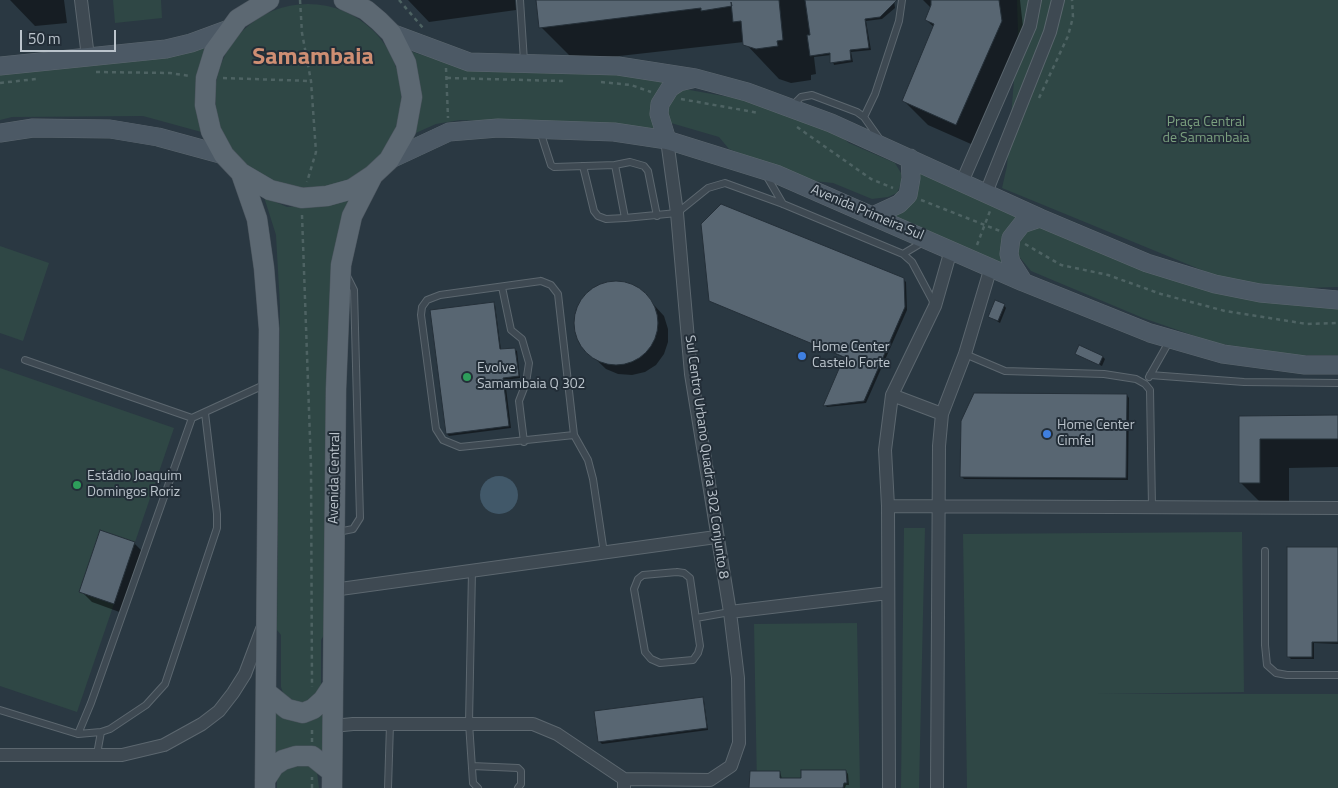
<!DOCTYPE html>
<meta charset="utf-8">
<style>
body{margin:0}
#map{position:relative;width:1338px;height:788px;overflow:hidden;background:#2a3842;font-family:"Titillium Web",sans-serif}
canvas{display:block}
.scale{position:absolute;left:20px;top:30px;width:96px;height:22px;box-sizing:border-box;border:2px solid #bbc4cc;border-top:0;padding-left:6px;font-size:15px;line-height:18px;white-space:nowrap;color:#bbc4cc;-webkit-text-stroke:4px #232e38;paint-order:stroke}
</style>
<div id="map">
<canvas width="1338" height="788"></canvas>
<div class="scale">50 m</div>
</div>
<script>
const g = document.querySelector('canvas').getContext('2d');
g.lineJoin = 'round';
function fillPath(path, color) {
  g.fillStyle = color;
  g.fill(path, 'evenodd');
}
function shape(rows) {
  const path = new Path2D();
  for (const r of rows) {
    if (r.length === 3) {
      path.moveTo(r[0] + r[2], r[1]);
      path.arc(r[0], r[1], r[2], 0, 2 * Math.PI);
      continue;
    }
    path.moveTo(r[0], r[1]);
    for (let i = 2; i < r.length; i += 2) path.lineTo(r[i], r[i + 1]);
  }
  return path;
}
function trace(path, color, width, dash) {
  g.strokeStyle = color;
  g.lineWidth = width;
  g.lineCap = dash ? 'butt' : 'round';
  g.setLineDash(dash || []);
  g.stroke(path);
}
function drawText(font, color, halo, rows, align = 'center') {
  g.font = font + ' "Titillium Web",sans-serif';
  g.lineWidth = 4;
  g.setLineDash([]);
  g.textBaseline = 'middle';
  g.strokeStyle = halo;
  g.fillStyle = color;
  for (const [text, x, y, turn = 0] of rows) {
    g.save();
    g.translate(x, y);
    g.rotate((+turn || 0) * Math.PI / 180);
    g.textAlign = isNaN(turn) ? turn : align;
    if (halo) g.strokeText(text, 0, 0);
    g.fillText(text, 0, 0);
    g.restore();
  }
}
const green = shape([
 [113,0,161,0,162,18,115,23],
 [1017,0,1338,0,1338,287,1303,288,1226,280,1002,188,1007,166,1018,31],
 [308,97,93],
 [207,48,205,133,143,116,12,117,0,120,0,73,121,61],
 [410,51,465,69,617,71,672,79,656,129,460,120,436,124,409,136],
 [684,89,735,98,747,98,834,131,849,143,895,163,901,173,901,183,897,193,888,197,872,199,833,183,813,181,729,149,719,137,671,123,663,116,668,94],
 [916,167,1027,216,1011,225,1002,240,1001,247,1004,266,893,217,904,209],
 [352,195,339,227,335,264,330,625,321,640,321,689,306,707,286,701,281,687,281,635,277,630,280,306,276,235,264,197,287,207,329,204],
 [1027,224,1052,231,1147,266,1338,301,1338,355,1296,355,1215,343,1143,318,1031,271,1017,254,1016,235],
 [0,246,49,263,23,341,0,333],
 [0,368,174,428,77,712,0,686],
 [904,528,925,528,919,788,901,788],
 [1242,532,1244,692,1098,694,1338,694,1338,788,967,788,963,534],
 [857,623,860,788,757,788,754,624],
 [273,708,326,708,326,759,272,758],
 [305,762,317,772,319,788,277,788,277,779,281,771]
]);
const water = shape([
 [499,495,19]
]);
const shadow = shape([
 [10,0,64,0,67,23,35,26],
 [408,0,515,0,516,10,429,22],
 [537,0,894,0,895,8,882,19,866,21,871,50,851,52,853,62,834,65,831,55,814,57,816,74,811,75,811,80,791,83,779,79,744,42,575,61,541,27],
 [923,0,1020,0,1025,45,980,148,928,125,904,101,934,27,926,20,931,8],
 [904,280,906,282,907,310,866,403,827,407,825,405,845,358,711,300],
 [608,283,621,283,633,286,644,294,664,316,668,329,668,342,664,354,656,365,645,372,632,375,618,374,606,369,584,348,577,336,575,322,578,309,584,297,595,288],
 [493,303,495,305,501,350,514,349,517,351,520,378,505,380,511,428,449,436,447,434],
 [1004,305,1006,308,1000,323,990,317],
 [1076,354,1103,357,1105,359,1102,366],
 [1127,395,1129,398,1128,480,964,479,962,477],
 [1338,416,1338,467,1289,468,1289,511,1269,511,1240,482,1240,417],
 [134,543,145,554,125,614,92,602,81,591],
 [1338,548,1338,644,1314,643,1314,659,1291,659,1289,657],
 [702,698,704,701,708,730,602,744,599,741],
 [846,771,848,774,849,785,846,785,845,788,751,788,780,772,782,779,802,779]
]);
const building = shape([
 [536,0,779,0,783,40,777,41,778,46,756,49,743,45,741,21,733,22,731,2,732,6,701,11,701,8,539,28,536,0],
 [805,0,897,0,880,17,865,19,869,48,850,50,851,60,830,63,830,53,810,56,807,35,810,35,805,0],
 [931,0,999,0,1002,21,956,125,902,101,934,24,925,20,931,5,931,0],
 [721,204,904,278,905,307,864,401,823,406,844,357,709,301,701,224,721,204],
 [616,323,42],
 [995,300,1005,304,998,321,988,317,995,300],
 [494,302,500,349,515,348,519,376,503,378,509,426,446,434,430,310,494,302],
 [1079,345,1103,356,1099,365,1075,354,1079,345],
 [974,393,1127,394,1126,478,960,477,961,421,974,393],
 [1338,415,1338,439,1260,439,1260,483,1239,483,1239,416,1338,415],
 [100,530,135,542,114,604,79,592,100,530],
 [1287,547,1338,547,1338,642,1312,642,1312,657,1287,657,1287,547],
 [703,697,707,728,598,742,594,711,703,697],
 [801,770,846,770,847,783,844,783,843,788,749,788,750,771,780,771,780,778,801,778,801,770]
]);
const path = shape([
 [300,0,302,33,311,81,316,152,307,182],
 [399,0,423,28],
 [446,68,448,118],
 [96,72,170,73,190,76],
 [223,78,310,81],
 [447,78,563,81],
 [601,82,631,85,651,92],
 [0,83,36,79],
 [1039,98,1068,36,1073,17,1072,0],
 [681,99,759,113],
 [797,127,871,179,893,188],
 [921,200,1000,231],
 [302,215,311,466,312,687],
 [1025,244,1061,265,1108,275,1161,294,1225,311,1307,324,1338,323],
 [977,245,990,211],
 [312,742,312,727],
 [312,788,312,777]
]);
const service = shape([
 [520,0,524,61],
 [792,106,801,97,812,95,857,112,864,117,881,141],
 [864,117,875,94,899,21,902,0],
 [540,131,551,165,554,167,615,165,625,218],
 [615,165,630,162,644,166,648,171,657,216],
 [583,166,594,211,598,216,606,219,625,218,677,213,708,188,725,183,783,204,903,254,912,262,935,305],
 [766,175,783,204],
 [903,254,923,242],
 [541,281,551,285,558,294,574,435,460,447,443,440,436,429,421,315,422,307,427,300,440,295,541,281],
 [502,287,511,330,522,339,529,363,526,383,519,401,524,442],
 [965,354,1005,371,1104,374,1136,379,1145,384,1150,390,1152,507],
 [25,360,192,418],
 [1150,375,1244,382,1338,383],
 [1149,377,1170,340],
 [574,435,588,460,593,479,604,553],
 [338,532,353,529,360,518,354,290,347,276],
 [1265,551,1265,645,1267,665,1276,673,1287,675,1338,675],
 [472,571,469,723,473,783,478,788],
 [677,572,684,573,690,578,700,646,698,653,693,660,660,663,651,659,645,652,634,589,638,579,643,575,677,572],
 [696,618,730,612],
 [0,710,78,734,91,703,192,418,264,385],
 [78,734,101,732,110,729,146,705,165,684,217,528,217,514,205,413],
 [97,754,101,732],
 [472,766,518,768,521,771,521,784,518,788],
 [388,788,390,724]
]);
const minor = shape([
 [81,0,88,57],
 [962,182,1030,26,1035,0],
 [986,193,1050,32,1058,0],
 [892,395,942,414],
 [888,506,1338,508],
 [333,590,716,537],
 [730,612,888,593],
 [333,726,353,724,533,724,557,734,624,779,624,788],
 [0,755,122,755,164,745,202,724,219,711,233,693,245,674,262,629],
 [624,779,710,780,731,766,739,743,738,678,730,612,691,374,677,213,667,140],
 [889,788,888,506,885,450,892,395,935,306,951,250],
 [937,788,939,446,942,414,965,354,991,267]
]);
const secondary = shape([
 [391,33,469,62,618,66,695,78,747,92,831,123,1040,218,1147,263,1215,284,1260,293,1338,300],
 [0,66,166,49,191,43,229,29],
 [0,133,33,128,110,129,158,137,224,155],
 [667,140,659,114,660,104,670,88,679,82,692,79],
 [389,160,449,132,498,128,614,132,667,140,776,174,1023,282,1150,333,1223,354,1305,365,1338,365],
 [873,216,899,204,908,195,911,178,910,158],
 [1023,281,1011,262,1009,254,1011,238,1022,224,1040,218]
]);
const primary = shape([
 [269,0,238,19,214,52,206,78,205,105,211,131,224,155,241,173,270,190,302,198,327,196,352,189,373,175,389,160,406,130,412,97,406,63,391,33,379,21,366,10,344,0],
 [241,173,257,219,264,268,269,329,265,788],
 [266,692,287,709,303,713,313,709,323,700,333,685],
 [265,780,274,766,283,760,296,756,312,756,332,772],
 [332,788,336,389,341,265,352,216,373,175]
]);
const markers = [
 [802,356,5,"#3f7fe0"],
 [467,377,5,"#2e9e5b"],
 [1047,434,5,"#3f7fe0"],
 [77,485,5,"#2e9e5b"]
];
const parkNames = [
 ["Praça Central",1206,123],
 ["de Samambaia",1206,139]
];
const streetNames = [
 ["Avenida Primeira Sul",867,213,23],
 ["Sul Centro Urbano Quadra 302 Conjunto 8",706,457,82],
 ["Avenida Central",335,478,-89]
];
const poiNames = [
 ["Home Center",812,348],
 ["Castelo Forte",812,364],
 ["Evolve",477,369],
 ["Samambaia Q 302",477,385],
 ["Home Center",1057,426],
 ["Cimfel",1057,442],
 ["Estádio Joaquim",87,477],
 ["Domingos Roriz",87,493]
];
const townNames = [
 ["Samambaia",313,58]
];
fillPath(green, '#2f4745');
fillPath(water, '#415869');
fillPath(shadow, '#0007');
fillPath(building, '#586672');
trace(building, '#253039', 1);
trace(service, '#5c676f', 8);
trace(minor, '#5c676f', 14);
trace(secondary, '#5c676f', 19);
trace(primary, '#4b555e', 21);
trace(path, '#4e6363', 2.5, [4, 4]);
trace(service, '#3e4952', 6);
trace(minor, '#3e4952', 12);
trace(secondary, '#4c5965', 18);
trace(primary, '#5c6872', 20);
for (const [x, y, r, color] of markers) {
  const dot = new Path2D();
  dot.arc(x, y, r, 0, 2 * Math.PI);
  g.fillStyle = color;
  g.fill(dot);
  trace(dot, '#232e38', 2);
}
drawText('14px', '#7ba07f', '#232e38', parkNames);
drawText('14px', '#bbc4cc', '#232e38', streetNames);
drawText('14px', '#bbc4cc', '#232e38', poiNames, 'left');
drawText('bold 24px', '#cf8e73', '#232e38', townNames);
</script>
